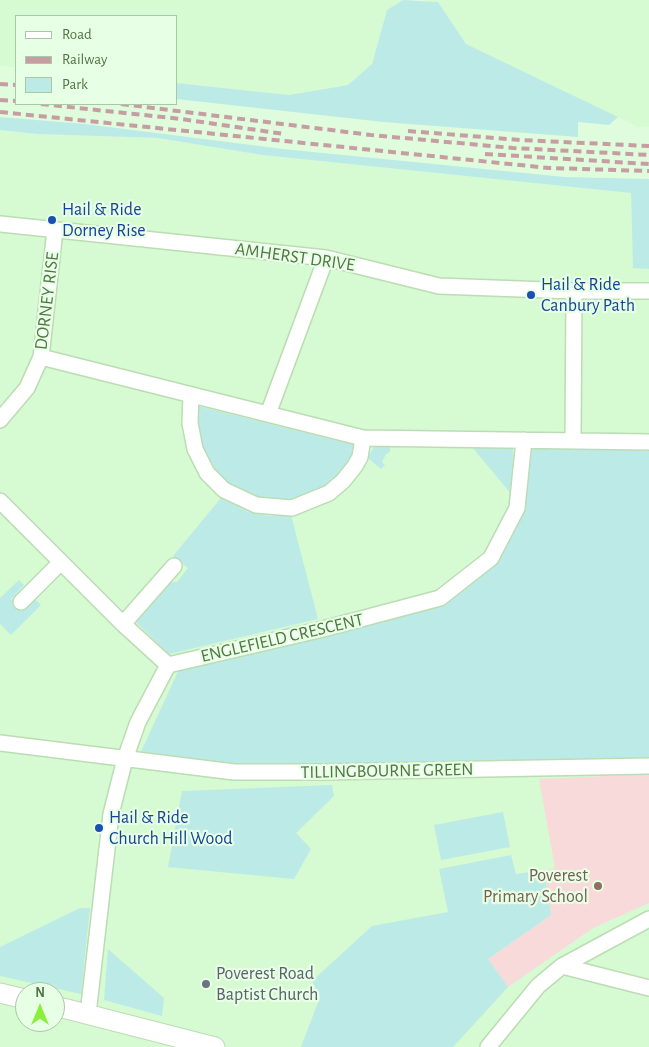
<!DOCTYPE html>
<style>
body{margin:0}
#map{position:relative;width:649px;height:1047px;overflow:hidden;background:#dffddd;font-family:"Alegreya Sans",sans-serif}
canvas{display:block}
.legend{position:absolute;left:15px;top:15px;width:162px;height:90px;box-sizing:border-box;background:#e6ffe5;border:1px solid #abc7a5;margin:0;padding:6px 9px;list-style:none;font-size:15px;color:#537445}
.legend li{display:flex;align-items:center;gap:10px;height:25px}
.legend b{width:25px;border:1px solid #abc7a5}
.north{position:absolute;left:15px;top:982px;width:50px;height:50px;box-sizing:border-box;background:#e6ffe5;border:1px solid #abc7a5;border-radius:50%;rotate:0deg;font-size:14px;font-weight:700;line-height:20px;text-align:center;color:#537445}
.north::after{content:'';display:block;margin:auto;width:18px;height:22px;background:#8aef3b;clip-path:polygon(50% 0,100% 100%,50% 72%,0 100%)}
</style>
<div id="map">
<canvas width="649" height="1047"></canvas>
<ul class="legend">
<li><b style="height:6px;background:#fff"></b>Road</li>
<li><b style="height:6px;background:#c69da2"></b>Railway</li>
<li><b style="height:14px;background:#bcebe7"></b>Park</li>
</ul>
<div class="north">N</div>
</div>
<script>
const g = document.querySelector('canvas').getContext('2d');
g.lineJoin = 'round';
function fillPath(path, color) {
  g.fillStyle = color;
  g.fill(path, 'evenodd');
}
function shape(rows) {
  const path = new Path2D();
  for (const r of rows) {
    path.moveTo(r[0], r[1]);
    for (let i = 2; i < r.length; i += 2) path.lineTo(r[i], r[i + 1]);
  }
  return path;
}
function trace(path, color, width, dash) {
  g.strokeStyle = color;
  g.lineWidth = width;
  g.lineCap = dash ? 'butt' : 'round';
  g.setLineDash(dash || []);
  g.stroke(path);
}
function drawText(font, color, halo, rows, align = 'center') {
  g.font = font + ' "Alegreya Sans",sans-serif';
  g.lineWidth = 4.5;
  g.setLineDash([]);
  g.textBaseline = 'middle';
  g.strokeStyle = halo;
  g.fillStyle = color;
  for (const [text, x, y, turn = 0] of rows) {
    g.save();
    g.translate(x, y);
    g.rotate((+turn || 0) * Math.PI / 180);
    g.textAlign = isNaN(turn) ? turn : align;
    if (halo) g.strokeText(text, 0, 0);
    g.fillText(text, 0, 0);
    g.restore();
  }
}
const residential = shape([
 [0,0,403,0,387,10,372,64,348,85,289,95,176,83,176,16,16,16,16,67,0,66],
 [422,0,649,0,649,127,638,127,466,44,438,2],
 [0,130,37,134,158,138,262,155,631,193,633,267,649,269,649,1047,0,1047],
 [25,992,55,992,55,1022,25,1022]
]);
const education = shape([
 [649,774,649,903,593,928,508,987,488,959,551,915,544,870,555,868,539,779]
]);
const green = shape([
 [403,0,438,2,466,44,618,117,609,125,578,122,578,137,383,122,176,99,176,83,289,95,348,85,372,64,387,10],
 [0,117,85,124,283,149,565,177,649,179,649,269,633,268,631,193,262,155,158,138,37,134,0,130],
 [197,406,355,445,356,452,343,473,318,491,304,498,280,501,257,499,238,491,220,476,207,461,198,443,196,422],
 [533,444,649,446,649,760,301,768,205,764,139,756,180,667,447,601,523,509],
 [375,445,390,445,390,452,386,454,382,462,385,465,381,469,368,458],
 [472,447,513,448,512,495],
 [221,498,248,512,270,516,291,515,318,619,169,654,134,620,165,582,177,582,188,568,173,556],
 [19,580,24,585,11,599,23,611,35,599,41,605,11,635,0,624,0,598],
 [332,785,334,796,296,833,311,849,294,879,168,867,182,791],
 [503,812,510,847,441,860,434,825],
 [511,855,516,874,544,870,551,915,488,959,508,987,453,1047,301,1047,320,997,312,981,372,926,448,912,439,869],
 [80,908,90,908,81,994,0,976,0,947],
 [108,949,164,998,162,1016,104,1000]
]);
const minor = shape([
 [0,224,326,258,439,286,574,291,649,291],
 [41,357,363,438,649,442],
 [191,395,190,423,195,449,207,473,224,490,256,505,292,508,329,493,343,481,355,466,360,457,363,438],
 [268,414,326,258],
 [0,420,27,388,41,357,55,230],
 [573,441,574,291],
 [0,501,123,624,168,665,323,629,440,598,491,558,517,508,524,440],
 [21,602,61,562],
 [123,624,174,566],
 [0,743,234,772,322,772,649,766],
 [562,966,649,988],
 [88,1014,111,814,125,759,138,722,168,665],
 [488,1047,538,986,562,966,649,919]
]);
const tertiary = shape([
 [0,993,25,999],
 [55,1006,215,1047]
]);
const rail = shape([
 [0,84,16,85],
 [0,100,16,101],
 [41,104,181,119,284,134],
 [121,104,371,135,513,148,649,155],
 [0,112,549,168,649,171],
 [408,131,520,140,649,146],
 [485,154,649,164]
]);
const markers = [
 [52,220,5,"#1a4fb4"],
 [531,295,5,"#1a4fb4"],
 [99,828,5,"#1a4fb4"],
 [598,886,5,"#8d6e63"],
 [206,984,5,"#6b7280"]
];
const transitNames = [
 ["Hail & Ride",62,210],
 ["Dorney Rise",62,231],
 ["Hail & Ride",541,285],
 ["Canbury Path",541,306],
 ["Hail & Ride",109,818],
 ["Church Hill Wood",109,839]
];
const streetNames = [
 ["AMHERST DRIVE",295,257,8],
 ["DORNEY RISE",47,301,-83],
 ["ENGLEFIELD CRESCENT",282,638,-13],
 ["TILLINGBOURNE GREEN",387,771,-1]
];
const educationNames = [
 ["Poverest",588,876],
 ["Primary School",588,897]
];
const worshipNames = [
 ["Poverest Road",216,974],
 ["Baptist Church",216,995]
];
fillPath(residential, '#d6fad1');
fillPath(education, '#f9dadb');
fillPath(green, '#bcebe7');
trace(minor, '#bcdcb4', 18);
trace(tertiary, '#bcdcb4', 21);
trace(minor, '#fff', 15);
trace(tertiary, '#fff', 19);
trace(rail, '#c69da2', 4, [8, 5]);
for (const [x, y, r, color] of markers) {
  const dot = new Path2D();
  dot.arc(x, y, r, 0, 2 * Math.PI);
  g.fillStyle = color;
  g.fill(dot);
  trace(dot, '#e6ffe5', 2);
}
drawText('18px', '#164399', '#e6ffe5', transitNames, 'left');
drawText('18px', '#537445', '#e6ffe5', streetNames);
drawText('18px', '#785e54', '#e6ffe5', educationNames, 'right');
drawText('18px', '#5b616d', '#e6ffe5', worshipNames, 'left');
</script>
